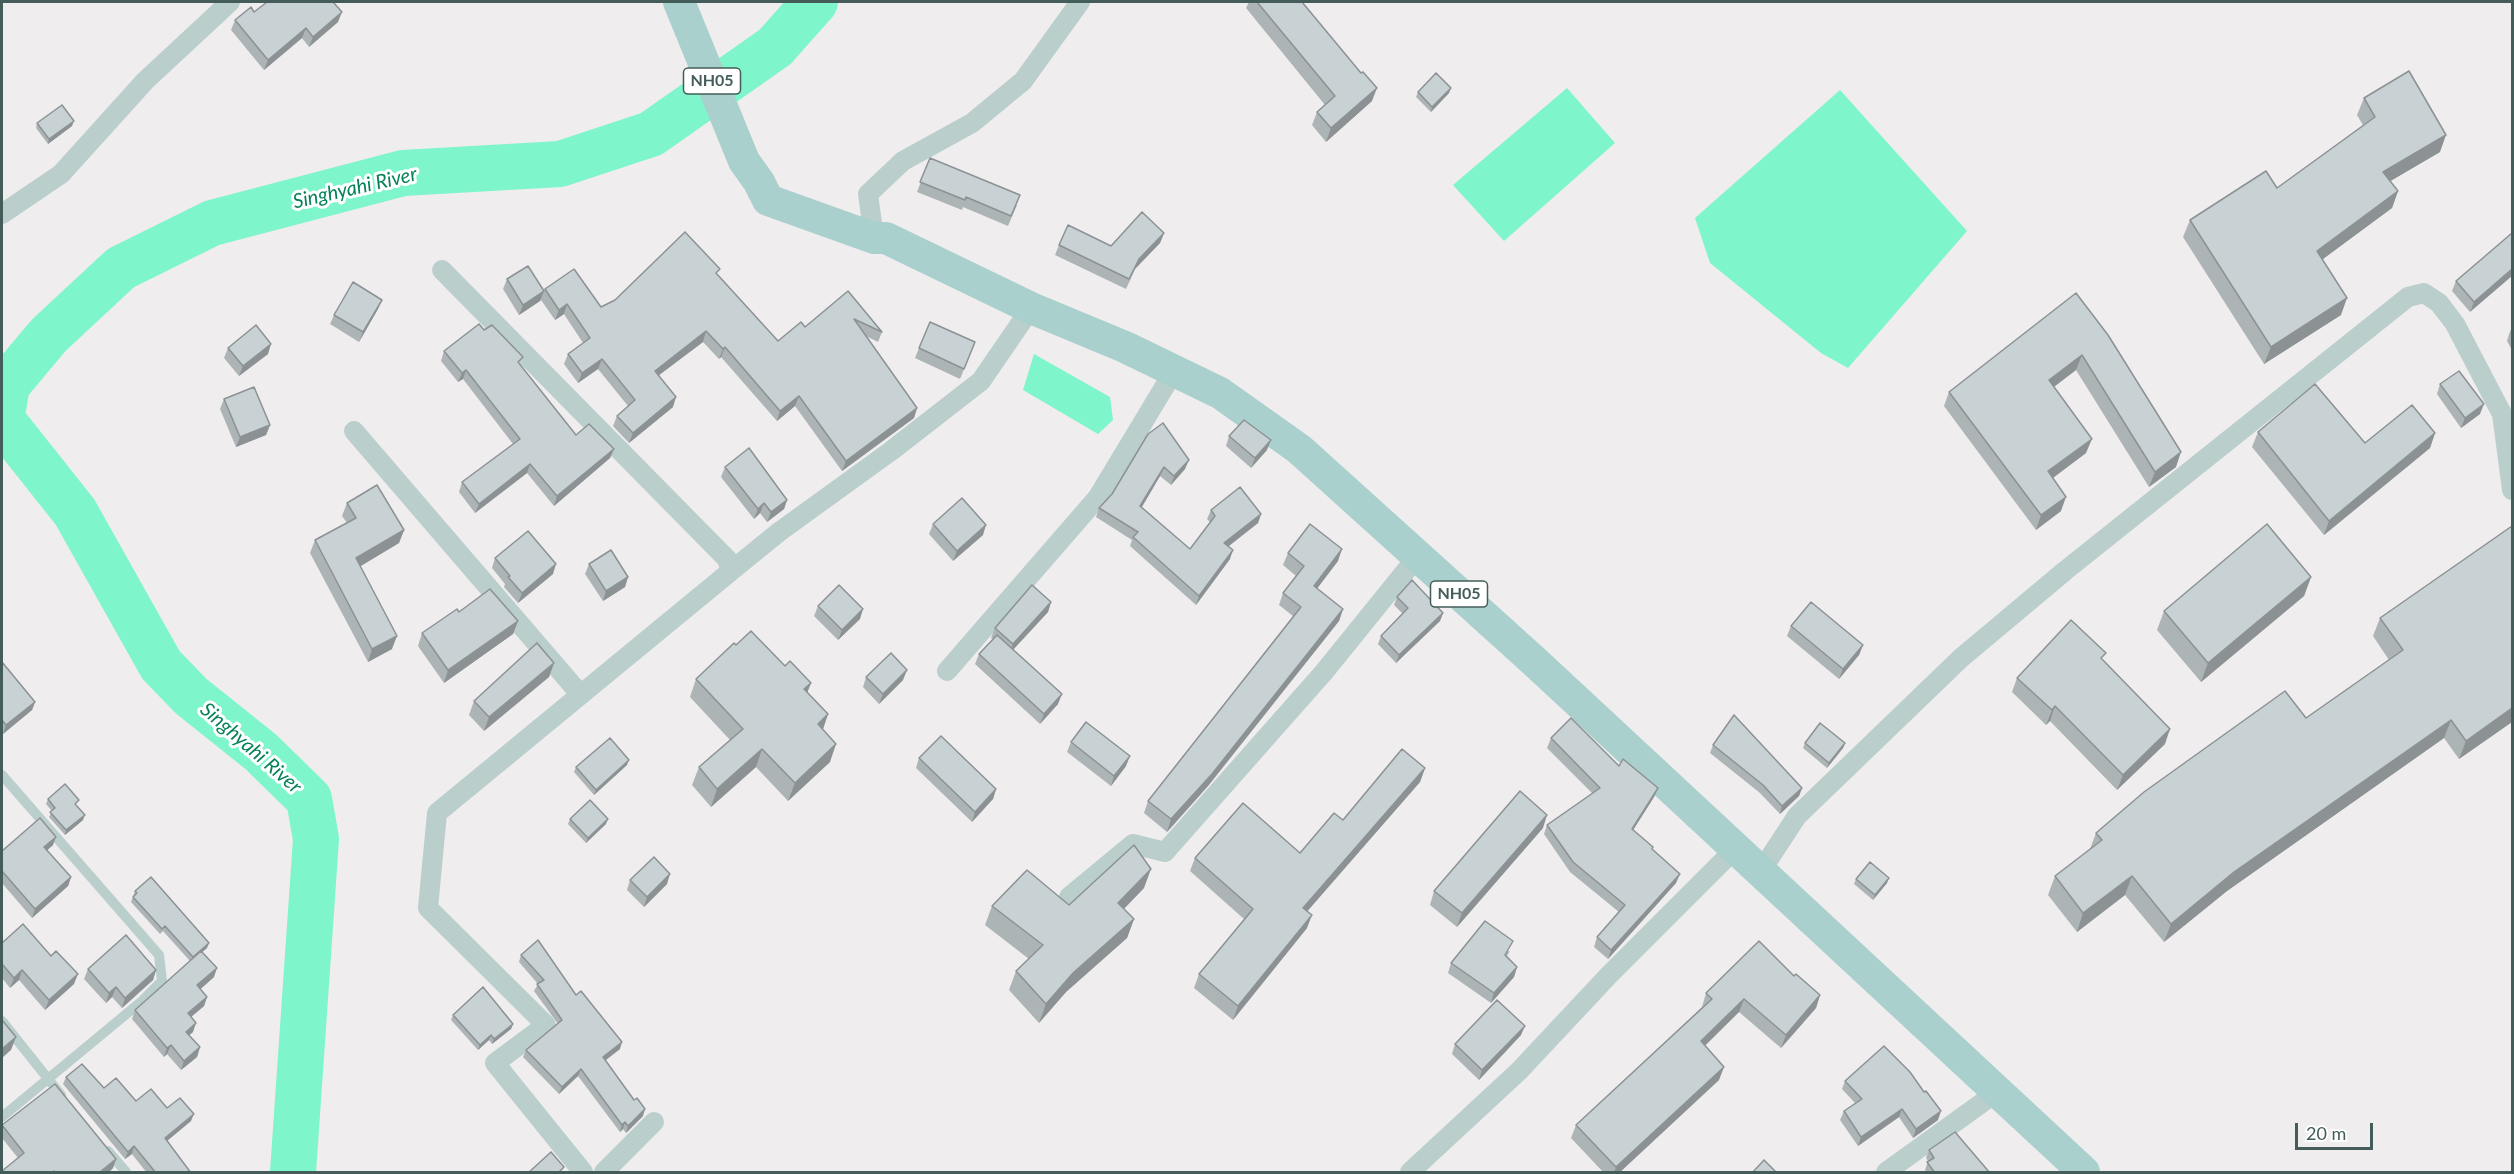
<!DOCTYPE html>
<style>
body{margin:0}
#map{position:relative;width:2514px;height:1174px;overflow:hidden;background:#f0edef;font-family:Lato,sans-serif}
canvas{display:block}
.frame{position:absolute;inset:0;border:3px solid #445d5a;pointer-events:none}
.scale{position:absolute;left:2295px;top:1123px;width:78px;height:27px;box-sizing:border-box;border:3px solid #445d5a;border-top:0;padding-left:8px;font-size:18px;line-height:21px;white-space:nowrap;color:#445d5a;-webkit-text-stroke:4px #fff;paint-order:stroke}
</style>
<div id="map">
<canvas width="2514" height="1174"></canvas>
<div class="frame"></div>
<div class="scale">20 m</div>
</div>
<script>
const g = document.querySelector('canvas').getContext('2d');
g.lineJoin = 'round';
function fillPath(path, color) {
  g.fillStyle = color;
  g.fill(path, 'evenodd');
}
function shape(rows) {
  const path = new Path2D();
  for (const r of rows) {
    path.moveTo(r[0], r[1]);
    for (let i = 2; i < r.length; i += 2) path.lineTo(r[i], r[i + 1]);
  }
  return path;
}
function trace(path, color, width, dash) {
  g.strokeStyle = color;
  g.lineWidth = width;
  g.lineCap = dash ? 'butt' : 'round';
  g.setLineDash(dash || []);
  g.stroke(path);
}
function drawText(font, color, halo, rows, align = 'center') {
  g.font = font + ' Lato,sans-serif';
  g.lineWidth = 6;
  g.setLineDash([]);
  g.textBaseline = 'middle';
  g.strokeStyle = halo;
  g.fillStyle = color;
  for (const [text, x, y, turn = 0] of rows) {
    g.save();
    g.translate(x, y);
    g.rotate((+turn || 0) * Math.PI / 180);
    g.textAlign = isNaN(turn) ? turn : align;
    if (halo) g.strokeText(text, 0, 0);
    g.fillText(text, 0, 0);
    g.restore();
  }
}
const water = shape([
 [1567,88,1615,143,1504,241,1453,185],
 [1840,90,1967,231,1848,368,1821,353,1710,263,1695,218],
 [1034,354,1110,397,1113,420,1098,434,1023,390]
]);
const river = shape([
 [2,415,7,385,49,335,121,268,212,223,403,173,560,164,651,134,775,47,815,2],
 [2,420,75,512,161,665,191,696,261,752,309,799,316,839,293,1172]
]);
const lane = shape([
 [2,775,159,955,162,981,142,1001,2,1117],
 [2,1021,61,1095],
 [108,1151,126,1172]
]);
const street = shape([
 [2,214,61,174,145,81,230,2],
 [874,238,868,194,903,161,972,123,1023,81,1080,2],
 [442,270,727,559,731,571,437,813,428,908,546,1025,495,1063,583,1172],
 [354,431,580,694],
 [731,571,779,532,891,451,981,381,1031,308],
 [947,671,1098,497,1174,371],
 [1761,871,1797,816,1961,658,2066,570,2408,297,2424,293,2439,303,2455,324,2502,414,2512,490],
 [1069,897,1133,844,1165,852,1324,672,1417,557],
 [604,1172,654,1122],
 [1410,1172,1519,1071,1609,975,1736,848],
 [1886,1172,1997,1092]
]);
const primary = shape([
 [679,2,744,161,759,182,768,200,874,238,886,238,1031,308,1125,347,1220,393,1299,449,1535,662,2084,1172]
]);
const wall = shape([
 [1249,2,1302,2,1372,101,1326,142,1312,125,1317,112,1325,105,1246,8],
 [254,12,338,22,309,47,302,38,264,70,231,30,235,20],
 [1451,88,1449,93,1431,112,1416,97,1418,92],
 [2364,98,2440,152,2390,181,2398,191,2392,208,2322,259,2341,315,2264,364,2183,237,2190,220,2277,188,2363,125,2357,115],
 [37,123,72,126,48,144,36,128],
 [930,158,1017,205,1008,226,963,207,962,210,917,192],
 [1164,233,1160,243,1135,269,1126,289,1055,255,1059,245,1111,246],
 [2512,233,2470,312,2452,291,2456,281],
 [718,276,778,341,805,327,848,291,882,332,878,342,866,336,917,408,914,418,842,471,795,406,777,421,721,357,719,359,703,342,658,376,673,407,629,443,613,426,617,416,628,406,598,369,578,383,564,364,568,354,583,343,564,314,555,320,541,300,540,301,519,315,503,289,507,279,544,291,545,289,601,307],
 [2076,293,2176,467,2149,487,2076,370,2054,387,2086,453,2053,478,2061,511,2036,530,1944,406,1949,392],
 [378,309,359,342,330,324,334,315],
 [2512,329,2512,350,2507,341,2510,331],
 [484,330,520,365,576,435,614,449,610,458,554,506,527,473,475,513,459,492,462,482,513,444,463,379,458,382,441,361,444,351],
 [975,342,960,379,915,358,919,348],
 [228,348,268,354,239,376,224,358],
 [2440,384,2480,414,2461,428,2437,394],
 [224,399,270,425,266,435,236,447,220,409],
 [2258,432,2365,443,2435,433,2430,448,2324,535,2252,447],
 [1148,434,1185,469,1171,485,1160,476,1142,507,1190,549,1210,522,1207,519,1211,510,1261,514,1258,523,1229,546,1230,559,1196,605,1130,546,1132,540,1096,517,1099,508,1112,494],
 [1229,436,1267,450,1251,468,1226,446],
 [725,467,787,500,784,509,767,522,760,513,754,519,721,477],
 [347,503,404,530,399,543,360,566,392,649,368,662,310,553,315,540,347,523,342,516],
 [933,524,983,535,953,561,929,534],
 [1288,553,1338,561,1317,588,1343,609,1339,621,1208,786,1167,832,1144,813,1148,801,1293,616,1279,605,1283,593,1296,576,1283,565],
 [495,558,553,574,518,603,504,587,505,584,492,568],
 [589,564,628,577,625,587,603,601,585,574],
 [2311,577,2304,596,2201,682,2157,630,2164,611],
 [1397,597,1443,613,1440,621,1396,663,1378,644,1381,636,1403,614,1394,605],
 [1051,602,1048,612,1013,650,1058,704,1040,724,975,664,979,654,993,639,991,638,995,628],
 [818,606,860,619,838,640,814,616],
 [2380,618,2512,722,2459,759,2444,738,2227,891,2164,942,2125,895,2077,932,2048,895,2055,876,2090,849,2096,833,2306,718,2389,660,2373,636],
 [518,621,513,634,444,683,418,646,422,633],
 [1791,626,1863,645,1859,655,1839,679,1787,636],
 [736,645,785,666,811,683,807,692,828,714,823,729,830,762,788,801,756,767,711,807,692,785,699,767,730,740,690,697,696,679],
 [2103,661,2165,744,2117,790,2050,721,2046,725,2012,692,2017,678],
 [2,662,35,702,32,710,3,734,2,732],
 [554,663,549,677,484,731,469,715,474,701],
 [866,677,903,680,879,704,863,687],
 [1551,738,1619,766,1658,788,1654,797,1633,830,1652,850,1676,883,1608,959,1594,947,1597,937,1619,912,1570,872,1544,834,1547,825,1592,793,1547,748],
 [1071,742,1126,766,1111,786,1067,752],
 [1805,743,1845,743,1843,748,1827,768,1803,748],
 [1713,745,1802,788,1799,796,1780,814,1760,793,1710,753],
 [919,758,996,789,993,799,972,822,916,768],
 [627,765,594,795,574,772,576,767],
 [1425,768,1420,782,1307,911,1307,928,1233,1020,1194,988,1199,974,1244,919,1190,871,1195,858,1300,853,1343,820],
 [48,799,77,805,77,806,83,820,65,835,49,817,52,811,46,804],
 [570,819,606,824,586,843,568,824],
 [1543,828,1457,927,1430,905,1434,891],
 [53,845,47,850,71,877,68,886,32,918,2,883,2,851],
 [1856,879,1887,883,1873,900,1854,884],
 [630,880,667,884,644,907,627,890],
 [1144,888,1124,909,1134,919,1127,938,1066,992,1039,1023,1009,990,1016,971,1029,959,985,925,992,906,1069,905],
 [135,891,207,948,202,952,214,977,200,989,207,997,204,1006,191,1017,193,1032,189,1035,200,1047,197,1057,181,1070,167,1054,164,1057,132,1019,135,1010,190,961,163,931,160,934,131,902],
 [2,943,74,984,45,1010,19,980,10,988,2,978],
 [1510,951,1507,956,1517,967,1514,977,1491,1003,1448,973,1451,963],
 [521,955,576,995,620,1049,605,1061,643,1116,626,1133,623,1129,620,1132,578,1076,559,1094,523,1057,526,1050,558,1024,534,991,538,984,519,962],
 [88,969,156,970,153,980,122,1008,112,997,106,1003,84,979],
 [1794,976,1820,995,1816,1008,1781,1048,1739,1012,1705,1046,1719,1080,1619,1173,1604,1173,1571,1138,1576,1125,1702,1007,1706,993],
 [453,1015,513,1024,511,1029,492,1044,489,1040,478,1050,451,1020],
 [1521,1035,1479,1080,1452,1054,1455,1044],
 [66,1077,104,1088,136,1101,167,1108,191,1121,167,1141,191,1173,147,1173,132,1154,125,1159,63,1084],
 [1845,1081,1938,1120,1913,1138,1899,1117,1858,1146,1840,1120,1844,1111,1855,1103,1842,1089],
 [2,1125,116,1159,113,1168,108,1173,2,1173,18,1158,2,1138],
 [1929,1150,1990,1173,1927,1173,1925,1170,1928,1161,1926,1158]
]);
const shadedWall = shape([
 [342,12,338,22,309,47,313,37],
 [306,28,302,38,264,70,268,60],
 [1377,88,1372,101,1326,142,1331,128],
 [1451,88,1449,93,1431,112,1432,107],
 [74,121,72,126,48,144,49,139],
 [2446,135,2440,152,2377,189,2383,172],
 [2398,191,2392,208,2311,268,2317,251],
 [1164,233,1160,243,1135,269,1126,289,1139,259],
 [2512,269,2512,276,2470,312,2474,302],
 [544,291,540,301,519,315,523,305],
 [2347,298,2341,315,2264,364,2271,347],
 [382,300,378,309,359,342,363,332],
 [567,304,564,314,555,320,559,310],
 [706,331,703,342,651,381,655,371],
 [271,344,268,354,239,376,243,366],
 [725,347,721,357,719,359,723,349],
 [2082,355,2076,370,2043,395,2049,380],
 [602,359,598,369,578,383,582,373],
 [466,370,463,379,458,382,462,373],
 [799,396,795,406,777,421,780,411],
 [676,397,673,407,629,443,633,433],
 [2484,404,2480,414,2461,428,2465,418],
 [917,408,914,418,842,471,846,461],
 [270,425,266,435,236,447,240,437],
 [2435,433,2430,448,2324,535,2329,521],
 [2092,439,2086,453,2042,486,2048,471],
 [1271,440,1267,450,1251,468,1255,458],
 [614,449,610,458,554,506,557,496],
 [2181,452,2176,467,2149,487,2155,472],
 [1189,460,1185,469,1171,485,1174,476],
 [530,464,527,473,475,513,479,504],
 [1164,467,1160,476,1137,515,1140,506],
 [2066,497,2061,511,2036,530,2041,515],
 [787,500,784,509,767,522,771,512],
 [764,503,760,513,754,519,758,509],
 [1261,514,1258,523,1221,552,1224,543],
 [986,525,983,535,953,561,957,551],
 [404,530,399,543,351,572,356,558],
 [1342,549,1338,561,1310,598,1314,586],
 [1233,550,1230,559,1196,605,1199,596],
 [556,564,553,574,518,603,522,593],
 [628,577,625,587,603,601,606,591],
 [2311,577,2304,596,2201,682,2208,663],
 [1051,602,1048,612,1009,654,1013,644],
 [863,609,860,619,838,640,842,630],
 [1343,609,1339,621,1208,786,1167,832,1171,819],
 [1443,613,1440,621,1396,663,1399,655],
 [518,621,513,634,444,683,448,670],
 [397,636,392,649,368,662,372,649],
 [1863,645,1859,655,1839,679,1843,669],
 [554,663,549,677,484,731,489,717],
 [907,670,903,680,879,704,883,694],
 [811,683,804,701,804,689],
 [1062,694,1058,704,1040,724,1044,714],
 [35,702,32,710,3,734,6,725],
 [2055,706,2050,721,2046,725,2052,710],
 [2512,708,2512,722,2459,759,2466,741],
 [828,714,822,732,818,724],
 [2451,720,2444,738,2227,891,2164,942,2171,924,2234,872],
 [2170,729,2165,744,2117,790,2123,775],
 [1845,743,1843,748,1827,768,1829,763],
 [836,744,830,762,788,801,795,783],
 [762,749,756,767,711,807,717,789],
 [1130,756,1126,766,1111,786,1114,776],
 [629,760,627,765,594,795,596,790],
 [1425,768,1420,782,1298,922,1303,908],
 [1658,788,1654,797,1628,838,1632,829],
 [1802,788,1799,796,1780,814,1782,806],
 [996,789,993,799,972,822,975,812],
 [85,815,83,820,65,835,66,830],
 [1547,815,1543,828,1457,927,1462,913],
 [608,819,606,824,586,843,588,838],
 [56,837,53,845,41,856,44,847],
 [1151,869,1144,888,1111,922,1118,903],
 [670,874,667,884,644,907,647,897],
 [1680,874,1676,883,1608,959,1611,950],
 [2132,876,2125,895,2077,932,2083,913],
 [71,877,68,886,32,918,35,909],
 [1889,878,1887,883,1873,900,1875,895],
 [1312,915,1307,928,1233,1020,1238,1006],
 [1134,919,1127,938,1066,992,1039,1023,1046,1004,1073,973],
 [209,943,207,948,191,962,193,957],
 [1517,967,1514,977,1491,1003,1494,993],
 [217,968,214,977,194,995,197,985],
 [22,970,19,980,10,988,14,978],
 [156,970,153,980,122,1008,125,998],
 [78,974,74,984,45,1010,49,1000],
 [116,987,112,997,106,1003,109,993],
 [1820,995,1816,1008,1781,1048,1786,1035],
 [207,997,204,1006,185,1022,188,1013],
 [1744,999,1739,1012,1696,1054,1701,1041],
 [196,1023,193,1032,183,1041,186,1032],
 [513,1024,511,1029,492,1044,494,1039],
 [1525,1026,1521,1035,1479,1080,1482,1070],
 [491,1035,489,1040,478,1050,480,1045],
 [16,1037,11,1050,2,1058,2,1049],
 [622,1042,620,1049,600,1064,603,1057],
 [171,1045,167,1054,164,1057,167,1048],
 [200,1047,197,1057,181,1070,184,1061],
 [1724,1067,1719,1080,1619,1173,1614,1173,1616,1167],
 [581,1069,578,1076,559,1094,562,1087],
 [645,1109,643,1116,626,1133,628,1126],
 [1902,1109,1899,1117,1858,1146,1861,1137],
 [1941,1111,1938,1120,1913,1138,1916,1129],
 [194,1114,191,1121,162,1145,165,1138],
 [625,1122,623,1129,620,1132,622,1125],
 [134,1146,132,1154,125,1159,128,1152],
 [116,1159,113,1168,108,1173,100,1173]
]);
const building = shape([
 [267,2,333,2,342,12,313,37,306,28,268,60,235,20,251,7,254,12,267,2],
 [1257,2,1302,2,1361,73,1363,72,1377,88,1331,128,1317,112,1335,96,1257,2],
 [2409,71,2446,135,2383,172,2398,191,2317,251,2347,298,2271,347,2190,220,2266,171,2277,188,2375,117,2364,98,2409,71],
 [1436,73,1451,88,1432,107,1418,92,1436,73],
 [62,105,74,121,49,139,37,123,62,105],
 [930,158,1020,195,1011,216,966,197,965,200,920,182,930,158],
 [1142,212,1164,233,1139,259,1129,279,1059,245,1068,225,1111,246,1142,212],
 [685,232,720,269,716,273,778,341,801,322,805,327,848,291,882,332,854,319,917,408,846,461,799,396,780,411,725,347,723,349,706,331,655,371,676,397,633,433,617,416,635,400,602,359,582,373,568,354,590,338,567,304,559,310,545,289,574,269,601,307,615,300,685,232],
 [2512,233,2512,269,2474,302,2456,281,2512,233],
 [528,266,544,291,523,305,507,279,528,266],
 [353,282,382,300,363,332,334,315,353,282],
 [2076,293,2108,335,2181,452,2155,472,2082,355,2049,380,2092,439,2048,471,2066,497,2041,515,1949,392,2076,293],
 [930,322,975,342,964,369,919,348,930,322],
 [479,324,484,330,492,325,523,357,518,362,576,435,589,424,614,449,557,496,530,464,479,504,462,482,520,439,466,370,462,373,444,351,479,324],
 [256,325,271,344,243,366,228,348,256,325],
 [2459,371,2484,404,2465,418,2440,384,2459,371],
 [2315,384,2365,443,2412,405,2435,433,2329,521,2258,432,2315,384],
 [254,387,270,425,240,437,224,399,254,387],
 [1244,420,1271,440,1255,458,1229,436,1244,420],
 [1163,423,1189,460,1174,476,1164,467,1140,506,1190,549,1215,516,1211,510,1240,487,1261,514,1224,543,1233,550,1199,596,1133,537,1138,532,1099,508,1112,494,1148,434,1163,423],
 [749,448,787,500,771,512,764,503,758,509,725,467,749,448],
 [377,485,404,530,356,558,397,636,372,649,315,540,356,518,347,503,377,485],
 [962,498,986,525,957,551,933,524,962,498],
 [1310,524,1342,549,1314,586,1343,609,1212,774,1171,819,1148,801,1301,607,1283,593,1304,566,1288,553,1310,524],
 [2267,524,2311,577,2208,663,2164,611,2267,524],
 [2512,526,2512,708,2466,741,2451,720,2234,872,2171,924,2132,876,2083,913,2055,876,2102,840,2096,833,2144,792,2285,691,2306,718,2403,650,2380,618,2512,526],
 [528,531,556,564,522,593,508,577,510,576,495,558,528,531],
 [611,550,628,577,606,591,589,564,611,550],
 [1412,580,1443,613,1399,655,1381,636,1408,608,1397,597,1412,580],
 [839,585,863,609,842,630,818,606,839,585],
 [1032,585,1051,602,1013,644,995,628,1032,585],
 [490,589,518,621,448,670,422,633,457,609,459,612,490,589],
 [1811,602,1863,645,1843,669,1791,626,1811,602],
 [2071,620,2106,653,2101,658,2170,729,2123,775,2055,706,2052,710,2017,678,2071,620],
 [751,631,785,666,790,661,811,683,804,689,828,714,818,724,836,744,795,783,762,749,717,789,699,767,743,729,696,679,734,643,736,645,751,631],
 [997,635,1062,694,1044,714,979,654,997,635],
 [537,643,554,663,489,717,474,701,537,643],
 [891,653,907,670,883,694,866,677,891,653],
 [2,662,35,702,6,725,2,720,2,662],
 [1734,715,1802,788,1782,806,1763,785,1713,745,1734,715],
 [1571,718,1619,766,1623,759,1658,788,1632,829,1653,847,1652,849,1680,874,1611,950,1597,937,1625,905,1573,862,1547,825,1600,788,1551,738,1571,718],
 [1086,722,1130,756,1114,776,1071,742,1086,722],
 [1820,723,1845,743,1829,763,1805,743,1820,723],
 [941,736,996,789,975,812,919,758,941,736],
 [610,738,629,760,596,790,576,767,610,738],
 [1402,749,1425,768,1303,908,1312,915,1238,1006,1199,974,1253,909,1195,858,1243,803,1300,853,1334,813,1343,820,1402,749],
 [65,784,79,800,75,804,85,815,66,830,50,812,55,808,48,799,65,784],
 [1520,791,1547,815,1462,913,1434,891,1520,791],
 [590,800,608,819,588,838,570,819,590,800],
 [40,818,56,837,44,847,71,877,35,909,2,871,2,851,40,818],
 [1134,845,1151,869,1118,903,1134,919,1073,973,1046,1004,1016,971,1043,945,992,906,1027,870,1069,905,1134,845],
 [654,857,670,874,647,897,630,880,654,857],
 [1870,862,1889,878,1875,895,1856,879,1870,862],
 [151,877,209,943,193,957,165,926,162,929,133,897,137,893,135,891,151,877],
 [1485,921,1513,941,1505,955,1517,967,1494,993,1451,963,1485,921],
 [23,924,51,956,56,951,78,974,49,1000,22,970,14,978,2,964,2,943,23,924],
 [126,935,156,970,125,998,116,987,109,993,88,969,126,935],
 [538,940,576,995,581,991,622,1042,603,1057,634,1100,637,1098,645,1109,628,1126,625,1122,622,1125,581,1069,562,1087,526,1050,562,1020,537,984,544,980,521,955,538,940],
 [1759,941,1794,976,1796,974,1820,995,1786,1035,1744,999,1701,1041,1724,1067,1616,1167,1576,1125,1712,999,1706,993,1759,941],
 [201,951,217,968,197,985,207,997,188,1013,196,1023,186,1032,200,1047,184,1061,171,1045,167,1048,135,1010,201,951],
 [483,987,513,1024,494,1039,491,1035,480,1045,453,1015,483,987],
 [1497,1000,1525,1026,1482,1070,1455,1044,1497,1000],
 [2,1020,16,1037,2,1049,2,1020],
 [1884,1046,1910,1072,1924,1092,1926,1091,1941,1111,1916,1129,1902,1109,1861,1137,1844,1111,1862,1099,1845,1081,1884,1046],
 [82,1064,104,1088,116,1078,136,1101,151,1089,167,1108,180,1098,194,1114,165,1138,191,1173,156,1173,134,1146,128,1152,66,1077,82,1064],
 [55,1084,116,1159,100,1172,101,1173,56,1173,54,1171,52,1173,2,1173,2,1171,24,1153,2,1125,55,1084],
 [1955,1132,1990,1173,1935,1173,1927,1162,1934,1158,1929,1150,1955,1132],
 [551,1152,564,1167,558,1173,528,1173,551,1152],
 [1764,1160,1777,1173,1752,1173,1764,1160]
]);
const shields = [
 [712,81,57],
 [1459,594,57]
];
const shieldNames = [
 ["NH05",712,81],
 ["NH05",1459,594]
];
const waterNames = [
 ["Singhyahi River",355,188,-13],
 ["Singhyahi River",251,748,41]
];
fillPath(water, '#7ef5cb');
trace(river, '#7ef5cb', 46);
trace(lane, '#bacecc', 10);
trace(street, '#bacecc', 20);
trace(primary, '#aad0cd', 32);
fillPath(wall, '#acb4b5');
fillPath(shadedWall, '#8c9294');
fillPath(building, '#c8d1d3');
trace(building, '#8c9294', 1.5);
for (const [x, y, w] of shields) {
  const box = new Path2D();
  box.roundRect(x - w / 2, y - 13, w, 26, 4.5);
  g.fillStyle = '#fff';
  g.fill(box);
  trace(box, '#445d5a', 1.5);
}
drawText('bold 16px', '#445d5a', null, shieldNames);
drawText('italic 20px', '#058256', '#fff', waterNames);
</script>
